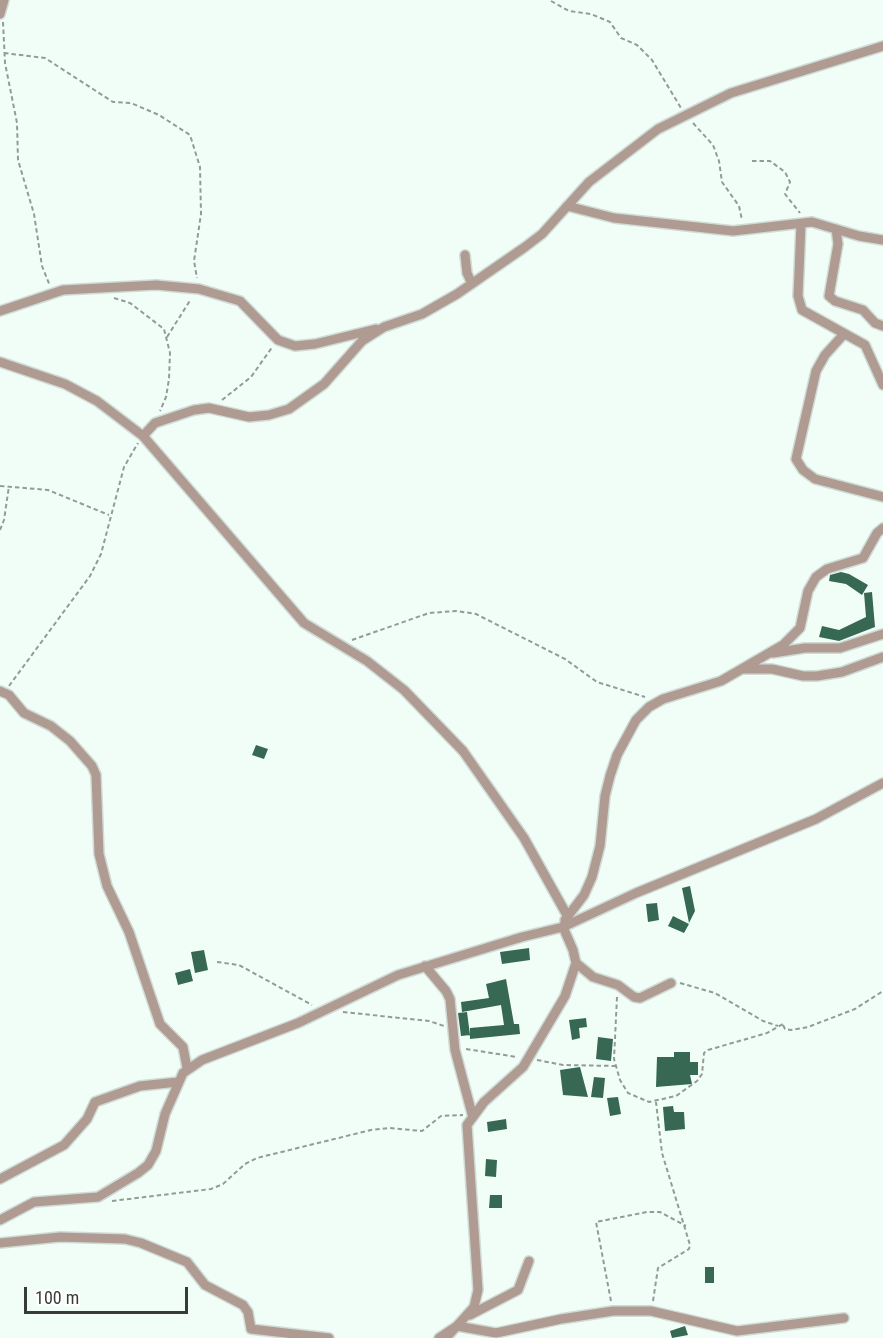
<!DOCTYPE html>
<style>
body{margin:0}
#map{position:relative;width:883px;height:1338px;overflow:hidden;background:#f1fef8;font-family:"Roboto Condensed",sans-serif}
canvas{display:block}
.scale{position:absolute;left:24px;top:1287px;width:164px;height:27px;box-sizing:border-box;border:3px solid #373c3a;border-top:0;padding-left:8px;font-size:18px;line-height:21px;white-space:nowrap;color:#373c3a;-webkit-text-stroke:4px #fff;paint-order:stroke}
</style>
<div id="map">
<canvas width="883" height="1338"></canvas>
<div class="scale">100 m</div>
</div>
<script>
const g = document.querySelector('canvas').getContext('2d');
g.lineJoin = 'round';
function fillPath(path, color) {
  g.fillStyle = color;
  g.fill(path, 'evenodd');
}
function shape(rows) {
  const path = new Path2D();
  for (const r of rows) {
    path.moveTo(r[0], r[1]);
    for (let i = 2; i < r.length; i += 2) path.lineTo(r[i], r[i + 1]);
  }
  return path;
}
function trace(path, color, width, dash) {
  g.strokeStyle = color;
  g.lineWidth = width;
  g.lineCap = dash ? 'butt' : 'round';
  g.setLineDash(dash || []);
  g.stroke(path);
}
const building = shape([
 [841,572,849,574,868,585,862,595,846,584,829,581,830,575],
 [872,592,875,627,839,641,819,637,822,626,839,630,866,617,864,593],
 [256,745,268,749,264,759,252,755],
 [690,886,695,911,689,923,682,888],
 [657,903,659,920,648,922,646,904],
 [673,916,689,924,684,933,668,926],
 [529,948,530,960,502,964,500,952],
 [204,950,208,970,195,973,191,952],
 [190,969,193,981,178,985,175,973],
 [506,979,514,1024,519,1024,520,1034,470,1039,470,1028,504,1025,501,1005,462,1012,461,1002,489,998,486,984],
 [467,1012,470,1035,461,1036,458,1013],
 [586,1018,587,1027,579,1028,580,1038,572,1040,569,1020],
 [598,1037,613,1039,611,1061,596,1059],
 [674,1052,690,1052,690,1062,698,1062,698,1075,690,1075,692,1084,656,1087,657,1057,674,1057],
 [580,1067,588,1097,563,1095,560,1070],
 [594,1077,605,1078,603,1098,591,1097],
 [618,1097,621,1114,610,1116,607,1098],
 [673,1106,674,1112,684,1112,685,1129,665,1131,663,1107],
 [506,1119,507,1129,488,1132,487,1122],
 [486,1159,497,1160,496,1177,485,1176],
 [490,1195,502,1195,502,1208,489,1208],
 [705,1267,714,1267,714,1283,705,1283],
 [685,1326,688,1335,672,1338,670,1331]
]);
const path = shape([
 [551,1,569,11,591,14,610,22,621,38,637,45,652,60,681,108],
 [3,22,5,63,17,123,18,160,34,214,42,266,50,286],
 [4,53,45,58,113,102,131,103,159,115,190,135,200,167,201,214,194,261,197,278],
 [693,123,713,145,719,161,722,182,739,206,742,220],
 [752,161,770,161,785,172,790,182,785,194,800,213],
 [114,298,130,303,164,329,170,353,169,379,166,397,160,411],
 [167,337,191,299],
 [222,400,251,377,273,346],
 [0,486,48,490,109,515],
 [0,530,4,520,9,486],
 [352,640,429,613,457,611,476,614,565,659,597,682,645,697],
 [9,686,90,576,101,554,124,467,138,443],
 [217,962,239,965,312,1005],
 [680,983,715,993,763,1021,778,1026],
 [617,997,614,1059,620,1080,628,1093,649,1102,676,1096,697,1081,702,1074,704,1053,708,1050,767,1033,783,1024],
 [343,1012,429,1021,444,1026],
 [783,1025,785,1029,791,1030,808,1027,855,1009,883,991],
 [466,1049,517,1057],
 [537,1060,563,1065,616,1066],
 [112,1201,211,1189,223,1184,245,1164,257,1158,371,1130,389,1128,422,1131,441,1116,463,1115],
 [611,1301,596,1222,647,1212,660,1212,686,1226],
 [653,1301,658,1268,689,1249,690,1245,662,1153,656,1102]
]);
const street = shape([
 [0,14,4,0],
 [567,206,614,218,733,231,812,222,859,236,883,240],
 [801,224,798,296,802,310,865,345,883,385],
 [836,229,838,244,829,296,835,301,863,310,875,323,883,326],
 [465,255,467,273,472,284],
 [0,311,63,290,156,285,199,289,240,301,278,340,295,346,315,344,376,329],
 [844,334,825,355,816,371,796,459,803,470,815,479,883,497],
 [0,362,65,384,97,401,143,436,304,623,367,661,404,690,463,751,524,838,568,917,563,927,573,950,576,963,565,996,523,1067,484,1102,467,1125,478,1290,474,1307,446,1338],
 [143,436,155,423,194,410,209,408,249,417,269,415,289,409,324,384,362,341,384,327,422,314,457,294,525,247,542,234,589,182,658,129,731,93,883,46],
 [773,653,805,648,840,648,883,634],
 [745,669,772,669,803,676,817,676,842,672,883,657],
 [0,691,9,695,24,713,51,726,70,741,92,766,96,775,99,854,107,886,129,932,160,1024,183,1047,187,1068],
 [565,920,584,895,592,877,600,846,605,796,610,776,617,755,636,720,649,707,663,699,721,681,783,645,800,628,808,591,816,577,827,569,863,558,877,533,883,528],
 [576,963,593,977,618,985,634,997,640,998,671,983],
 [425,966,446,991,450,999,455,1050,472,1114],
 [0,1179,64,1145,87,1119,95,1102,140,1086,178,1082],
 [0,1220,34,1202,98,1197,138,1173,148,1165,156,1151,165,1114,183,1073,202,1060,298,1023,398,975,522,937,563,927,636,893,816,819,883,783],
 [0,1243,60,1237,125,1239,141,1243,187,1262,205,1285,243,1305,248,1312,251,1329,329,1338],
 [470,1315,518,1290,529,1261],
 [439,1338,457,1326,496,1333,561,1319,613,1311,651,1311,737,1331,844,1318]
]);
fillPath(building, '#366854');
trace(street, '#d0dbd6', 12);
trace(path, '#929b97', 2, [4.5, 3]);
trace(street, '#b09b92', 9);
</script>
